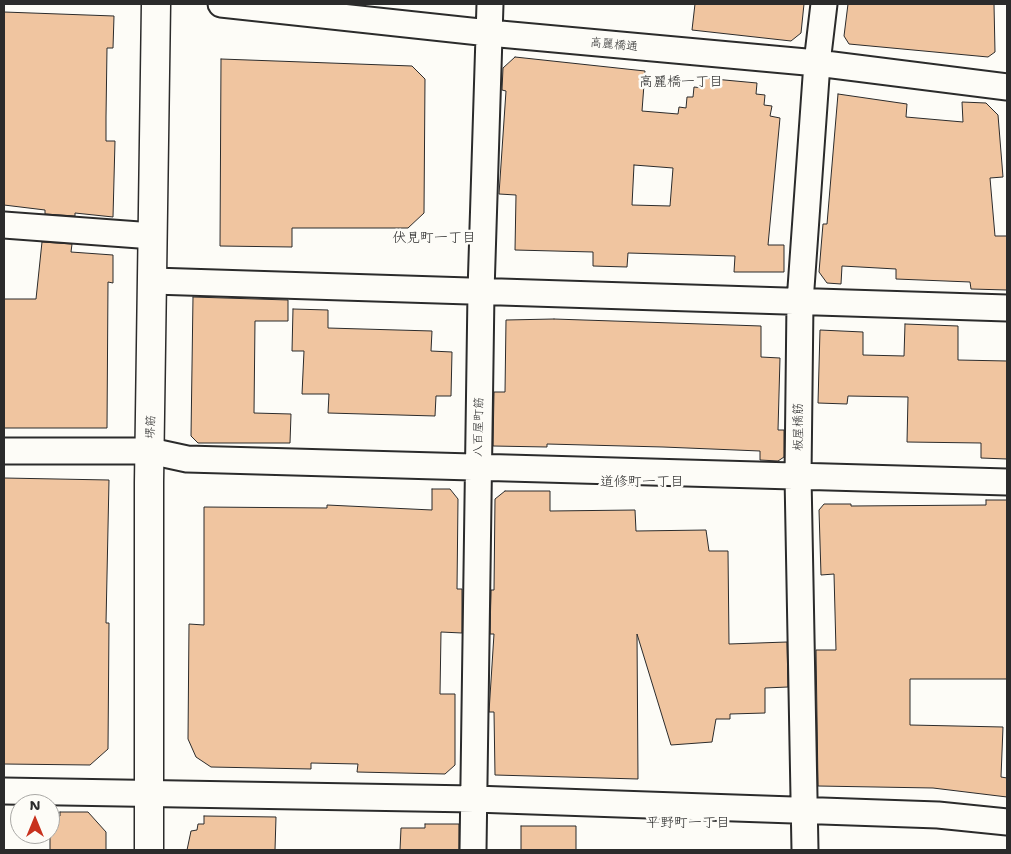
<!DOCTYPE html>
<meta charset="utf-8">
<style>
body{margin:0}
#map{position:relative;width:1011px;height:854px;overflow:hidden;background:#fdfcf7;font-family:"Shantell Sans",sans-serif}
canvas{display:block}
.frame{position:absolute;inset:0;border:5px solid #2b2b2b;pointer-events:none}
.north{position:absolute;left:10px;top:794px;width:50px;height:50px;box-sizing:border-box;background:#fdfcf7;border:1px solid #a9a8a5;border-radius:50%;rotate:0deg;font-size:14px;font-weight:700;line-height:20px;text-align:center;color:#2b2b2b}
.north::after{content:'';display:block;margin:auto;width:18px;height:22px;background:#c8321e;clip-path:polygon(50% 0,100% 100%,50% 72%,0 100%)}
</style>
<div id="map">
<canvas width="1011" height="854"></canvas>
<div class="frame"></div>
<div class="north">N</div>
</div>
<script>
const g = document.querySelector('canvas').getContext('2d');
g.lineJoin = 'round';
function fillPath(path, color) {
  g.fillStyle = color;
  g.fill(path, 'evenodd');
}
function shape(rows) {
  const path = new Path2D();
  for (const r of rows) {
    path.moveTo(r[0], r[1]);
    for (let i = 2; i < r.length; i += 2) path.lineTo(r[i], r[i + 1]);
  }
  return path;
}
function trace(path, color, width, dash) {
  g.strokeStyle = color;
  g.lineWidth = width;
  g.lineCap = dash ? 'butt' : 'round';
  g.setLineDash(dash || []);
  g.stroke(path);
}
function drawText(font, color, halo, rows, align = 'center') {
  g.font = font + ' "Shantell Sans","Klee One",sans-serif';
  g.lineWidth = 5;
  g.setLineDash([]);
  g.textBaseline = 'middle';
  g.strokeStyle = halo;
  g.fillStyle = color;
  for (const [text, x, y, turn = 0] of rows) {
    g.save();
    g.translate(x, y);
    g.rotate((+turn || 0) * Math.PI / 180);
    g.textAlign = isNaN(turn) ? turn : align;
    if (halo) g.strokeText(text, 0, 0);
    g.fillText(text, 0, 0);
    g.restore();
  }
}
const building = shape([
 [695,4,804,4,801,33,791,41,692,30,695,4],
 [848,4,994,4,995,52,988,57,849,44,844,36,848,4],
 [4,12,114,16,113,48,107,48,106,117,106,141,115,141,113,217,75,213,75,216,45,214,45,210,4,205,4,12],
 [515,57,645,71,642,111,678,114,679,107,686,108,687,97,693,97,694,87,703,88,703,78,757,83,756,94,765,95,764,105,772,106,770,116,780,118,768,245,784,245,784,272,734,272,735,256,628,253,627,267,593,266,593,252,515,250,516,195,499,194,506,91,502,90,503,68,515,57],
 [634,165,673,168,670,206,632,205,634,165],
 [221,59,412,66,425,79,424,213,408,228,292,228,292,247,220,246,221,59],
 [838,94,907,104,906,117,963,122,962,102,986,103,998,115,1003,177,990,178,995,236,1007,236,1007,290,971,289,970,282,896,279,896,269,842,266,841,284,827,283,819,272,823,224,827,224,838,94],
 [42,242,72,244,71,252,113,255,113,283,108,282,107,428,4,428,4,299,36,299,42,242],
 [193,297,288,300,288,321,255,321,254,413,291,414,290,443,198,443,191,436,193,297],
 [293,309,328,310,328,328,432,331,431,351,452,352,451,396,436,396,435,416,328,413,329,394,302,394,304,351,292,351,293,309],
 [554,319,761,326,761,357,780,358,778,430,784,430,784,457,778,461,760,460,760,451,663,447,547,444,547,447,493,446,494,392,505,392,506,320,554,319],
 [905,324,958,326,958,360,1007,361,1007,459,981,458,981,443,907,442,908,397,848,396,847,404,818,403,820,330,863,332,863,355,904,356,905,324],
 [4,478,109,480,106,623,109,623,108,749,90,765,4,764,4,478],
 [432,489,450,489,458,499,457,589,462,589,462,633,441,632,440,694,455,694,455,765,445,774,357,772,358,764,311,763,311,769,211,767,196,757,188,739,189,624,204,625,204,507,327,508,327,505,432,510,432,489],
 [505,491,550,491,550,511,635,510,636,531,706,530,709,551,728,551,729,644,787,642,788,687,765,688,765,713,730,714,730,719,716,719,712,742,671,745,637,634,638,779,495,775,494,712,489,712,494,634,490,634,491,590,494,590,495,499,505,491],
 [986,500,1007,500,1007,679,910,679,910,725,1003,727,1001,777,1007,778,1007,797,933,788,818,786,816,650,836,650,834,574,821,575,819,510,824,504,851,504,851,506,986,505,986,500],
 [60,812,88,812,106,832,106,850,50,850,50,816,60,816,60,812],
 [204,816,276,817,275,850,187,850,191,831,197,830,198,824,204,824,204,816],
 [425,824,459,824,459,850,400,850,401,828,425,828,425,824],
 [521,826,576,826,576,850,521,850,521,826]
]);
const minor = shape([
 [221,4,489,33,817,63,1007,87],
 [4,225,153,236],
 [153,281,1007,308],
 [4,451,150,451,187,459,1007,482],
 [4,791,474,799,938,815,1007,822],
 [473,850,481,292,490,4],
 [805,850,798,476,800,302,817,63,824,4]
]);
const secondary = shape([
 [149,850,149,482,156,4]
]);
const streetNames = [
 ["高麗橋通",614,45,5],
 ["堺筋",151,427,-88],
 ["八百屋町筋",479,427,-89],
 ["板屋橋筋",799,427,-90]
];
const neighbourhoodNames = [
 ["高麗橋一丁目",681,82],
 ["伏見町一丁目",434,238],
 ["道修町一丁目",642,482],
 ["平野町一丁目",688,823]
];
fillPath(building, '#f0c5a0');
trace(building, '#2b2b2b', 1);
trace(minor, '#2b2b2b', 29);
trace(secondary, '#2b2b2b', 31);
trace(minor, '#fdfcf7', 25);
trace(secondary, '#fdfcf7', 28);
drawText('12px', '#2b2b2b', '#fdfcf7', streetNames);
drawText('14px', '#2b2b2b', '#fdfcf7', neighbourhoodNames);
</script>
